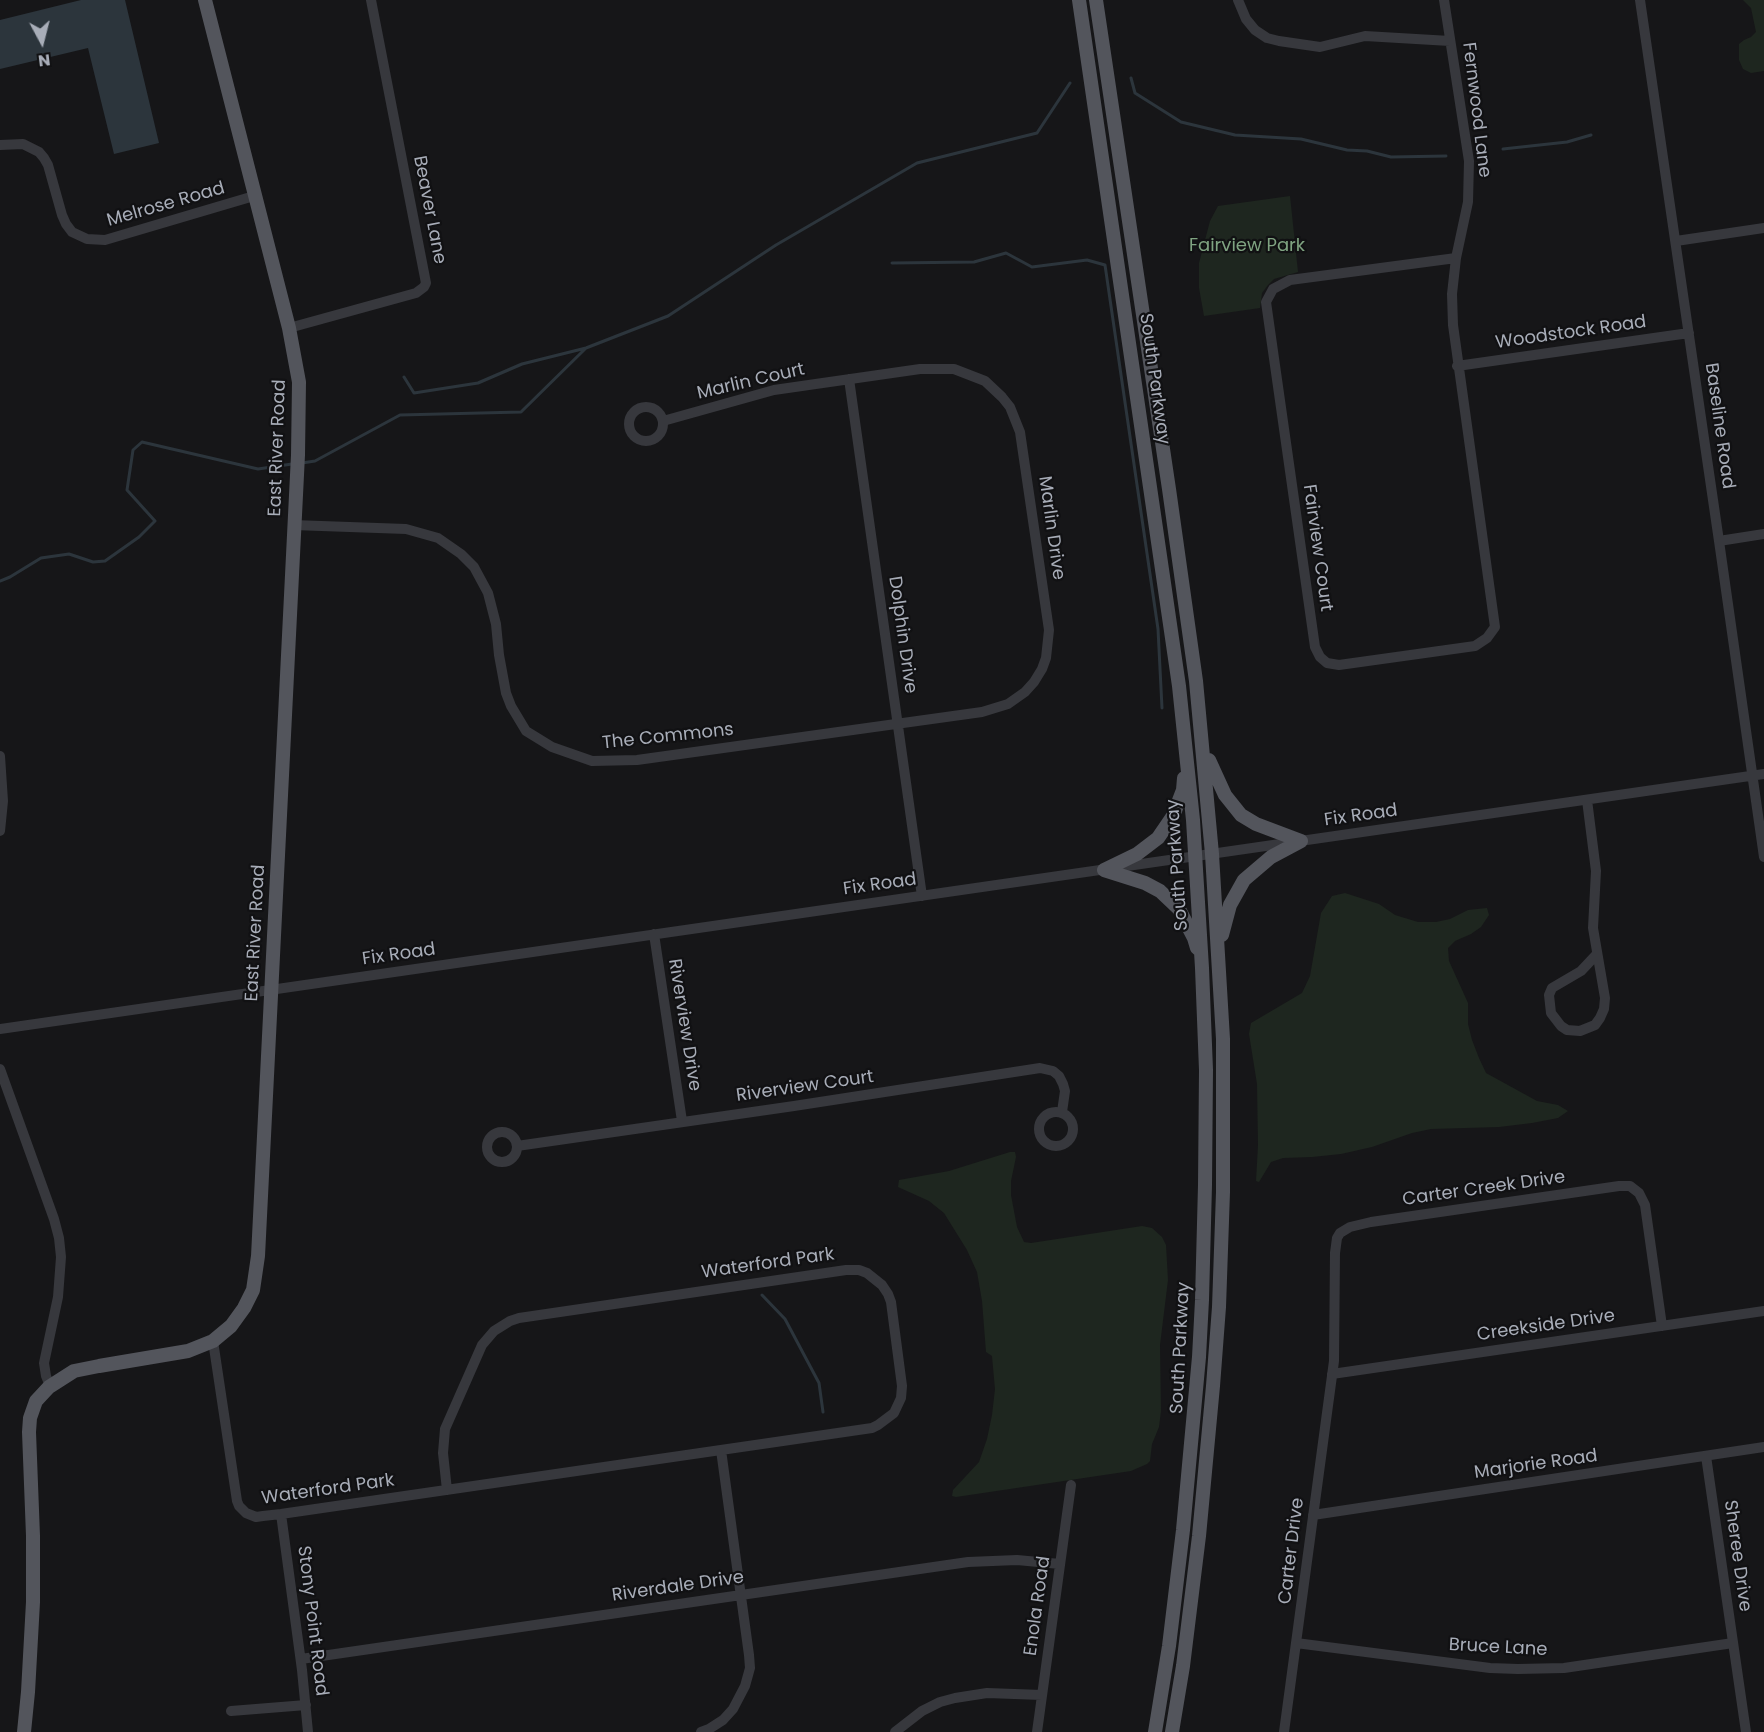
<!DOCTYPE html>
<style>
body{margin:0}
#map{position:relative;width:1764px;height:1732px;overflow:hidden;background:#161618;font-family:Poppins,sans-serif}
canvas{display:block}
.north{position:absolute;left:12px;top:12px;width:60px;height:60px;-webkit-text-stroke:4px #111113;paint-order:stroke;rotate:173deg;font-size:16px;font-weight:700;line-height:24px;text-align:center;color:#a8adb8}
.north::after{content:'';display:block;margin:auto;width:21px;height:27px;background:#a8adb8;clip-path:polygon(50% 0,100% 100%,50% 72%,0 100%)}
</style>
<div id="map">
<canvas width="1764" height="1732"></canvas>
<div class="north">N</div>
</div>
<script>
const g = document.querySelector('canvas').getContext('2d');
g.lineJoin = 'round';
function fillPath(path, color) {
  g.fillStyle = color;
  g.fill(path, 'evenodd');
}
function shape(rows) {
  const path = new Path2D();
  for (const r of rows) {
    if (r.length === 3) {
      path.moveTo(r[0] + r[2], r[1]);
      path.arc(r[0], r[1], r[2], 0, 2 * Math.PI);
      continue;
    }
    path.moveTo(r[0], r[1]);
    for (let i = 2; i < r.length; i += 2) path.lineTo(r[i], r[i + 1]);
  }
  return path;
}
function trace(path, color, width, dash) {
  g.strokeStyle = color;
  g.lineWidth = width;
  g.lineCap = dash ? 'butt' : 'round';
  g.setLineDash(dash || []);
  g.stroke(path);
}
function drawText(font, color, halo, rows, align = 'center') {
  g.font = font + ' Poppins,sans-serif';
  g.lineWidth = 4.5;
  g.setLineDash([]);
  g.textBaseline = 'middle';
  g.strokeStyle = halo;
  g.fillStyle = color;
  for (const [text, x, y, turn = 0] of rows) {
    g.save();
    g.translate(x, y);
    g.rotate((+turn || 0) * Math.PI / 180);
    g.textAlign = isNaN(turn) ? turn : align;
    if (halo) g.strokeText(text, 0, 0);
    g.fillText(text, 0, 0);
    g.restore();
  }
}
const green = shape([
 [1743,0,1764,0,1764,71,1751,73,1743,69,1739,60,1739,44,1744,40,1751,37,1756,32,1751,8],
 [1290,196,1298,272,1274,279,1268,285,1262,293,1260,308,1204,316,1199,288,1199,263,1210,221,1218,206],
 [1345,893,1379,904,1395,915,1418,922,1436,922,1450,919,1468,910,1487,908,1489,915,1481,927,1471,934,1455,941,1448,948,1449,961,1468,1003,1468,1024,1472,1040,1479,1058,1486,1073,1537,1101,1558,1105,1568,1111,1558,1118,1532,1123,1499,1127,1431,1129,1412,1133,1372,1147,1341,1154,1312,1157,1283,1158,1271,1162,1259,1182,1256,1181,1258,1145,1257,1084,1249,1034,1251,1023,1302,993,1310,976,1321,913,1332,896],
 [1010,1152,1015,1152,1016,1157,1011,1181,1011,1195,1017,1227,1024,1242,1031,1243,1142,1226,1152,1228,1162,1237,1166,1245,1168,1280,1160,1345,1161,1411,1159,1427,1152,1444,1150,1461,1147,1464,1131,1471,956,1497,952,1496,953,1490,979,1462,987,1439,992,1415,995,1389,992,1356,986,1352,982,1301,977,1272,967,1250,944,1213,929,1201,898,1187,899,1180,949,1171]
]);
const water = shape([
 [81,0,125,0,159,143,114,154,88,48,0,69,0,20]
]);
const stream = shape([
 [1131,78,1135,93,1181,122,1235,135,1301,139,1347,150,1367,151,1391,157,1446,156],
 [1503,149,1567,142,1591,135],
 [892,263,974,262,1006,253,1032,267,1087,260,1105,265,1158,629,1162,708],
 [404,377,414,393,478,383,522,364,586,348,668,316,776,245,917,163,1037,133,1070,83],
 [302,463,315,461,400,415,521,412,585,349],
 [0,581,10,577,41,558,69,554,93,562,105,561,139,537,155,521,127,490,133,450,142,442,258,469,292,464],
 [762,1295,785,1319,819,1383,823,1412]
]);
const minor = shape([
 [1238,0,1246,19,1255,30,1267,38,1279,41,1320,47,1365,36,1450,41],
 [1444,0,1469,161,1468,202,1456,258],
 [1640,0,1719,541,1764,857],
 [0,145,23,144,39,152,44,158,48,165,62,215,66,224,72,232,87,239,105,240,254,196],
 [1676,241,1764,228],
 [1456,258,1452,294,1453,325,1495,627,1487,638,1475,646,1339,665,1327,663,1320,657,1315,647,1266,302,1273,289,1290,280,1456,258],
 [289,328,416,293,424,287,426,283,371,0],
 [1457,366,1689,333],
 [849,379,922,896],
 [646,424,17],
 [293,525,406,529,438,538,461,554,474,567,488,593,496,624,499,655,506,693,511,706,526,731,552,747,592,761,637,760,982,712,1008,704,1025,692,1034,682,1042,669,1046,658,1049,630,1020,432,1010,407,1002,397,985,381,954,369,920,369,774,390,663,421],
 [1719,541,1764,534],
 [0,756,3,801,0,831],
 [1587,800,1596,871,1593,928,1605,998,1604,1009,1600,1018,1595,1025,1580,1031,1567,1030,1561,1026,1551,1013,1549,995,1552,988,1581,971,1597,954],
 [654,934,682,1121],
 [0,1029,1764,774],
 [0,1069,54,1219,59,1238,61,1257,58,1297,44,1363,46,1376,50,1386],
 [1056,1129,17],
 [502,1147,15],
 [517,1146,794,1106,1040,1068,1053,1071,1059,1076,1063,1084,1065,1091,1062,1112],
 [213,1341,237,1501,239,1506,246,1513,256,1517,263,1516,281,1514,872,1428,878,1425,894,1413,901,1398,902,1386,891,1302,888,1294,882,1285,867,1273,859,1270,846,1270,519,1318,510,1321,494,1331,482,1345,445,1429,443,1453,447,1490],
 [1332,1374,1764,1311],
 [1706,1456,1746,1732],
 [281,1514,302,1670,308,1732],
 [1313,1515,1764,1447],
 [1296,1643,1490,1668,1518,1669,1564,1668,1733,1643],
 [301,1659,968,1562,1017,1560,1060,1564],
 [231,1711,306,1705],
 [701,1732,709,1729,723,1720,733,1709,745,1686,750,1668,749,1655,721,1450],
 [895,1732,922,1711,940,1702,955,1698,987,1693,1042,1695],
 [1037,1732,1071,1485],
 [1284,1732,1334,1361,1335,1253,1337,1238,1340,1233,1350,1227,1371,1222,1619,1186,1630,1186,1639,1193,1645,1205,1662,1326]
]);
const major = shape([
 [1079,0,1179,686,1193,820,1202,968,1206,1070,1205,1185,1202,1300,1199,1357,1183,1530,1169,1646,1155,1732],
 [1096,0,1169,489,1196,681,1212,854,1223,1039,1223,1192,1219,1307,1213,1386,1199,1536,1183,1666,1172,1732],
 [1209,760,1225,795,1241,815,1256,824,1301,841],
 [1104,870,1137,854,1158,838,1173,816,1183,790,1184,778],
 [1104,870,1145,883,1160,891,1179,909,1194,938,1197,948],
 [1222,935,1230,905,1244,880,1271,857,1301,841],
 [24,1732,28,1692,33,1602,33,1536,29,1432,30,1418,36,1401,49,1387,74,1371,99,1366,188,1351,213,1341,231,1326,244,1308,253,1290,258,1256,298,455,299,382,289,328,205,0]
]);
const streetNames = [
 ["Fernwood Lane",1476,110,83],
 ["Melrose Road",166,205,-16],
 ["Beaver Lane",429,210,79],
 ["Woodstock Road",1571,333,-8],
 ["South Parkway",1154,379,82],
 ["Marlin Court",751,382,-13],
 ["Baseline Road",1719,426,82],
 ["East River Road",278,448,-88],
 ["Marlin Drive",1051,528,82],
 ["Fairview Court",1317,548,82],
 ["Dolphin Drive",902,635,82],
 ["The Commons",668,737,-6],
 ["Fix Road",1361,816,-8],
 ["South Parkway",1178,865,-94],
 ["Fix Road",880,885,-8],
 ["East River Road",256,933,-87],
 ["Fix Road",399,955,-8],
 ["Riverview Drive",684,1025,81],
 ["Riverview Court",805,1087,-8],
 ["Carter Creek Drive",1484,1189,-8],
 ["Waterford Park",768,1264,-8],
 ["Creekside Drive",1546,1326,-8],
 ["South Parkway",1181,1348,-87],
 ["Marjorie Road",1536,1465,-8],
 ["Waterford Park",328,1490,-8],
 ["Carter Drive",1292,1551,-83],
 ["Sheree Drive",1737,1556,82],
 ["Riverdale Drive",678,1587,-8],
 ["Enola Road",1038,1606,-82],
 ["Stony Point Road",312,1621,83],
 ["Bruce Lane",1498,1648,3]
];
const parkNames = [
 ["Fairview Park",1247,246]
];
fillPath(green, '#1e261f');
fillPath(water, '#2c353c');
trace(stream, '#2c353c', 3);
trace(minor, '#37383d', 10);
trace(major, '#53555c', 14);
drawText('18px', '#a8adb8', '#111113', streetNames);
drawText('18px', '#7fa381', '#111113', parkNames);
</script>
